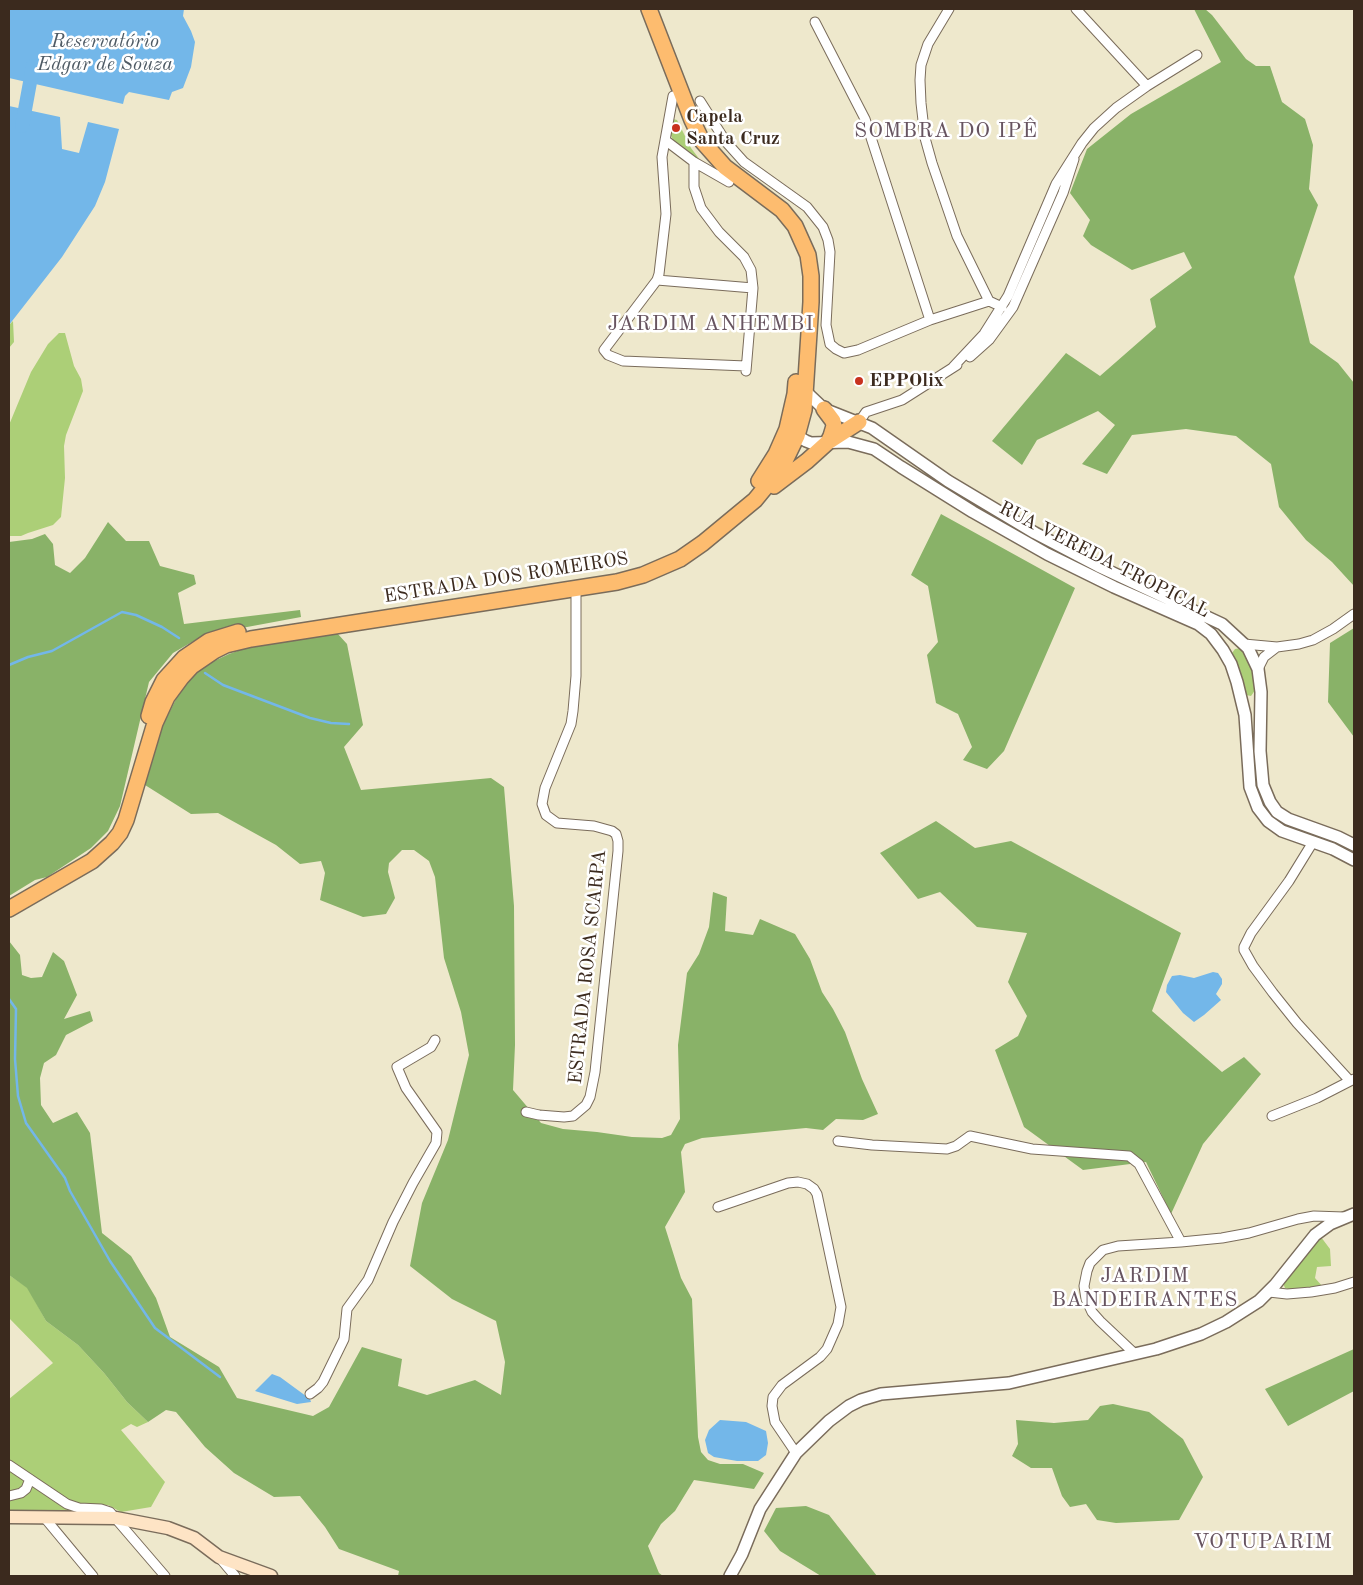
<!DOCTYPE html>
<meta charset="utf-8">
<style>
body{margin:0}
#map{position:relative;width:1363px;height:1585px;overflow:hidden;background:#eee8cc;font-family:"Old Standard TT",serif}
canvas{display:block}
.frame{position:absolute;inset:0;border:10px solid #3b2a1e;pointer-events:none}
</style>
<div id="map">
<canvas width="1363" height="1585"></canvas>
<div class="frame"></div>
</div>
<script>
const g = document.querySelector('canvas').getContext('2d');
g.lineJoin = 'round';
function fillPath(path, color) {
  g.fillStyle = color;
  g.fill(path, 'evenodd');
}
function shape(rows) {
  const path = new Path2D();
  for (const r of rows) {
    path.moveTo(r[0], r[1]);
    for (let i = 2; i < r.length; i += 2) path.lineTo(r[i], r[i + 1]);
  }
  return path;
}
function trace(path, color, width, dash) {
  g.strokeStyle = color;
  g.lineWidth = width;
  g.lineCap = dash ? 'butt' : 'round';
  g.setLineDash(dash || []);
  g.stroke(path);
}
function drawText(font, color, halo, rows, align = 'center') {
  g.font = font + ' "Old Standard TT",serif';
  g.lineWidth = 5;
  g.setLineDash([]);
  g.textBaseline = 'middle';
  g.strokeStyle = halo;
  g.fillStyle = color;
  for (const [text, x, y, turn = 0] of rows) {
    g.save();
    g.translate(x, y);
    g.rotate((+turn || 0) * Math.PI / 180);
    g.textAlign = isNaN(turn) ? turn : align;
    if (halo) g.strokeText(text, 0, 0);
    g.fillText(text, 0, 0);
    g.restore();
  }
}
const green = shape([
 [673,119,677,120,691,148,706,168,678,146,673,140,670,133],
 [13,321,14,342,9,348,9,325],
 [59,333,65,333,74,366,81,379,83,391,66,435,64,446,65,478,61,517,53,525,28,533,21,536,9,536,9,425,31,372,48,344],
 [1242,648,1251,660,1256,689,1251,696,1246,695,1244,692,1232,653,1235,649],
 [1321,1237,1330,1249,1331,1266,1317,1267,1315,1278,1323,1287,1292,1290,1285,1288,1283,1283],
 [9,1275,28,1288,46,1321,78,1345,104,1373,127,1402,148,1422,137,1427,131,1424,121,1430,165,1482,151,1507,121,1512,108,1505,81,1504,70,1501,9,1461,9,1399,53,1363,9,1318],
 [9,1470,72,1511,71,1514,9,1512]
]);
const forest = shape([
 [1194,9,1205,9,1212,15,1246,59,1256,66,1270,66,1282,102,1305,119,1313,145,1309,189,1318,205,1294,277,1310,343,1338,363,1354,383,1354,586,1332,562,1306,540,1279,507,1271,464,1236,436,1186,429,1132,435,1107,474,1082,464,1115,425,1098,411,1037,440,1022,465,992,441,1066,353,1100,376,1156,327,1150,299,1192,268,1184,252,1132,270,1091,245,1083,236,1090,220,1070,193,1087,149,1131,114,1221,62],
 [941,514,1075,588,1004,751,987,769,963,760,972,747,958,714,936,703,927,655,938,642,928,586,911,575],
 [108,522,126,541,149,541,160,566,194,575,196,584,178,593,184,624,300,610,301,617,204,635,173,653,149,682,120,806,108,831,91,848,47,877,35,880,9,896,9,542,32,539,45,534,53,544,55,565,70,573,85,558],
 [1354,628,1354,737,1328,702,1330,643],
 [337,633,347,644,363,725,344,747,361,790,491,778,504,787,514,906,515,1045,513,1090,541,1123,563,1129,597,1132,632,1137,662,1138,671,1135,680,1119,678,1045,687,973,699,954,709,927,713,892,727,897,725,931,753,935,760,919,795,934,810,959,822,992,833,1009,845,1032,862,1079,878,1114,863,1120,836,1119,823,1130,806,1128,702,1138,685,1144,681,1152,685,1192,665,1227,681,1278,692,1299,698,1437,701,1452,708,1460,720,1464,743,1464,764,1473,754,1489,694,1480,675,1511,661,1524,648,1546,659,1573,663,1576,398,1576,399,1571,339,1549,325,1527,300,1496,274,1497,234,1473,205,1447,176,1412,166,1410,148,1422,127,1402,104,1373,78,1345,46,1321,27,1288,9,1275,9,941,20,955,22,975,31,978,42,977,53,952,64,961,77,995,64,1019,90,1011,93,1021,66,1035,56,1055,44,1063,40,1078,41,1105,53,1123,77,1112,90,1133,102,1233,131,1256,156,1298,170,1337,219,1367,237,1398,313,1416,329,1407,362,1347,402,1359,398,1386,427,1395,475,1380,501,1395,505,1362,496,1321,452,1299,410,1266,422,1203,448,1140,469,1055,461,1012,444,958,435,877,429,861,414,850,402,850,389,863,388,872,395,898,386,914,363,917,320,900,325,873,321,861,300,864,276,845,218,813,191,814,145,785,158,735,182,687,196,673,208,664,229,654,249,647],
 [936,821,975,848,1011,841,1181,933,1152,1011,1222,1072,1244,1057,1261,1074,1203,1144,1171,1214,1146,1162,1083,1170,1024,1127,995,1050,1018,1036,1027,1016,1008,982,1027,933,977,927,940,892,918,899,880,853],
 [1354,1349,1354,1391,1288,1426,1265,1389],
 [1113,1404,1149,1412,1183,1439,1203,1477,1179,1520,1116,1523,1097,1520,1086,1504,1070,1507,1062,1496,1052,1468,1031,1468,1012,1456,1018,1444,1016,1420,1054,1423,1088,1420,1100,1406],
 [806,1506,829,1515,877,1576,821,1576,780,1551,764,1531,776,1508]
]);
const water = shape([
 [9,9,184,9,183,16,191,31,195,42,191,67,183,88,172,92,169,100,129,92,125,96,123,104,9,78],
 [9,106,60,117,62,149,79,153,88,122,119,129,105,182,95,206,62,257,9,325],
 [1213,972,1218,973,1222,979,1222,984,1216,994,1221,1000,1204,1015,1194,1022,1183,1013,1166,992,1167,985,1172,976,1180,975,1194,978],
 [272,1374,280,1377,310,1399,311,1402,297,1404,255,1391],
 [720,1420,746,1422,766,1431,768,1443,766,1455,758,1461,737,1461,714,1457,708,1453,705,1440,709,1430]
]);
const stream = shape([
 [9,665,28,657,52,651,122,612,136,615,162,627,179,638],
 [205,673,223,685,310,718,331,723,349,724],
 [9,999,16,1009,15,1059,18,1096,26,1123,65,1178,70,1191,110,1261,155,1328,220,1377]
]);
const river = shape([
 [22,126,33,66]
]);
const minor = shape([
 [949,9,928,44,921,65,920,80,921,103,925,138,932,163,957,236,989,301],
 [1076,9,1147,86],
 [815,22,865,119,930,320],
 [673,96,662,157,666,214,659,274,657,280,604,350,608,355,623,361,746,366],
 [700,101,726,142,744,162,807,207,823,227,828,240,830,252,826,325,830,344,836,349,844,353,858,350,930,320,989,301,1002,307],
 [665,140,694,162,729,182],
 [694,162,694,187,701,208,719,232,744,257,751,270,753,288,746,371],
 [657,280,753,288],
 [970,357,989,340,1013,307,1063,193,1074,159],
 [953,367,984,334,1008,296,1056,184,1082,143,1094,128,1116,108,1147,86,1197,55],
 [859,422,866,412,902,400,957,365],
 [1244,644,1277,647,1299,644,1313,640,1333,629,1354,614],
 [1258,669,1264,657,1277,647],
 [1313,842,1289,881,1251,933,1244,947,1244,950,1253,966,1273,993,1297,1023,1350,1081],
 [526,1112,539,1115,564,1117,573,1116,586,1105,590,1097,595,1072,618,851,618,841,616,834,612,831,594,826,557,823,546,815,542,804,545,788,571,724,573,711,576,676,576,589],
 [1272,1116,1317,1098,1354,1079],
 [838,1141,872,1145,947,1149,956,1146,970,1136,1032,1149,1129,1156,1139,1164,1181,1242],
 [718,1207,788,1183,798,1182,807,1184,814,1189,817,1194,841,1307,838,1324,827,1349,820,1357,782,1385,773,1397,772,1406,775,1422,796,1453],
 [1269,1292,1287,1294,1311,1292,1335,1288,1354,1282],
 [1135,1354,1100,1321,1092,1312,1086,1299,1084,1286,1087,1271,1090,1263,1103,1250,1118,1246,1181,1242,1222,1238,1249,1233,1298,1219,1314,1216,1344,1217],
 [310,1394,318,1388,323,1382,344,1339,347,1309,368,1280,393,1222,413,1183,436,1143,437,1132,406,1088,397,1067,431,1047,435,1040],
 [9,1465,67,1504,79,1508,101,1509,110,1512,165,1576],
 [9,1496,21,1493,26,1489,30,1479],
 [44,1517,93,1576],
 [219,1557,235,1576]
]);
const tertiary = shape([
 [805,391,824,409,872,428,948,481,1035,533,1098,566,1222,624,1248,648,1258,669,1261,692,1260,751,1263,785,1270,802,1277,812,1288,819,1338,837,1354,845],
 [797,436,806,441,811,443,848,442,874,449,901,467,973,512,1047,554,1114,587,1198,624,1211,634,1223,650,1231,664,1237,682,1245,715,1250,787,1258,808,1268,821,1282,831,1333,849,1354,860],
 [730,1576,742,1554,760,1509,796,1453,829,1421,849,1406,861,1400,881,1394,1009,1383,1156,1349,1201,1334,1226,1322,1259,1301,1275,1285,1315,1235,1330,1224,1354,1214]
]);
const secondary = shape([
 [9,1517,116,1518,168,1528,194,1538,219,1557,271,1576]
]);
const primary = shape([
 [824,409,833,421,834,426,831,436,828,442],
 [759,481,776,454,787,429,795,394,796,382],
 [774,486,807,461,828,442,859,422],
 [149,716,153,702,164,680,184,658,209,641,238,632],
 [9,909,92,861,112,843,120,833,126,820,155,723,167,697,181,678,192,666,214,651,226,645,251,639,617,582,643,575,680,559,703,543,755,500,782,467,797,436,804,410,811,302,811,276,808,255,795,226,782,210,725,167,702,141,692,120,649,9]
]);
const markers = [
 [676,128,5,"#c8321e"],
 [859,381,5,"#c8321e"]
];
const poiNames = [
 ["Capela",686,117],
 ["Santa Cruz",686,139],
 ["EPPOlix",869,381]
];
const streetNames = [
 ["RUA VEREDA TROPICAL",1104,560,27],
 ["ESTRADA DOS ROMEIROS",506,578,-9],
 ["ESTRADA ROSA SCARPA",588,967,-84]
];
const waterNames = [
 ["Reservatório",105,42],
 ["Edgar de Souza",105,65]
];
const quarterNames = [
 ["SOMBRA DO IPÊ",946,131],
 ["JARDIM ANHEMBI",711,324],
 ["JARDIM",1145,1276],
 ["BANDEIRANTES",1145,1300],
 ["VOTUPARIM",1263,1542]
];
fillPath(green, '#accf77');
fillPath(forest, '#89b268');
fillPath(water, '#73b7e9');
trace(stream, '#73b7e9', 2.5);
trace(river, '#73b7e9', 14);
trace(minor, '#7a6c5b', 11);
trace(tertiary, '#7a6c5b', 14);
trace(secondary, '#7a6c5b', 15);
trace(primary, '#7a6c5b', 18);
trace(minor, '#fff', 9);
trace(tertiary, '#fff', 11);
trace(secondary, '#fee4c5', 12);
trace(primary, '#fdbc6f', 15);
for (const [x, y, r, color] of markers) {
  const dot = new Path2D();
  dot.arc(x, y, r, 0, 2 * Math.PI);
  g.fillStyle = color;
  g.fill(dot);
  trace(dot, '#fff', 2);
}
drawText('bold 19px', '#3b2a1e', '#fff', poiNames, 'left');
drawText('19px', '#3b2a1e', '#fff', streetNames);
drawText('italic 20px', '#4f5b65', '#fff', waterNames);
g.letterSpacing = '1px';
drawText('21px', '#675460', '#fff', quarterNames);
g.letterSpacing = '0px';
</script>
